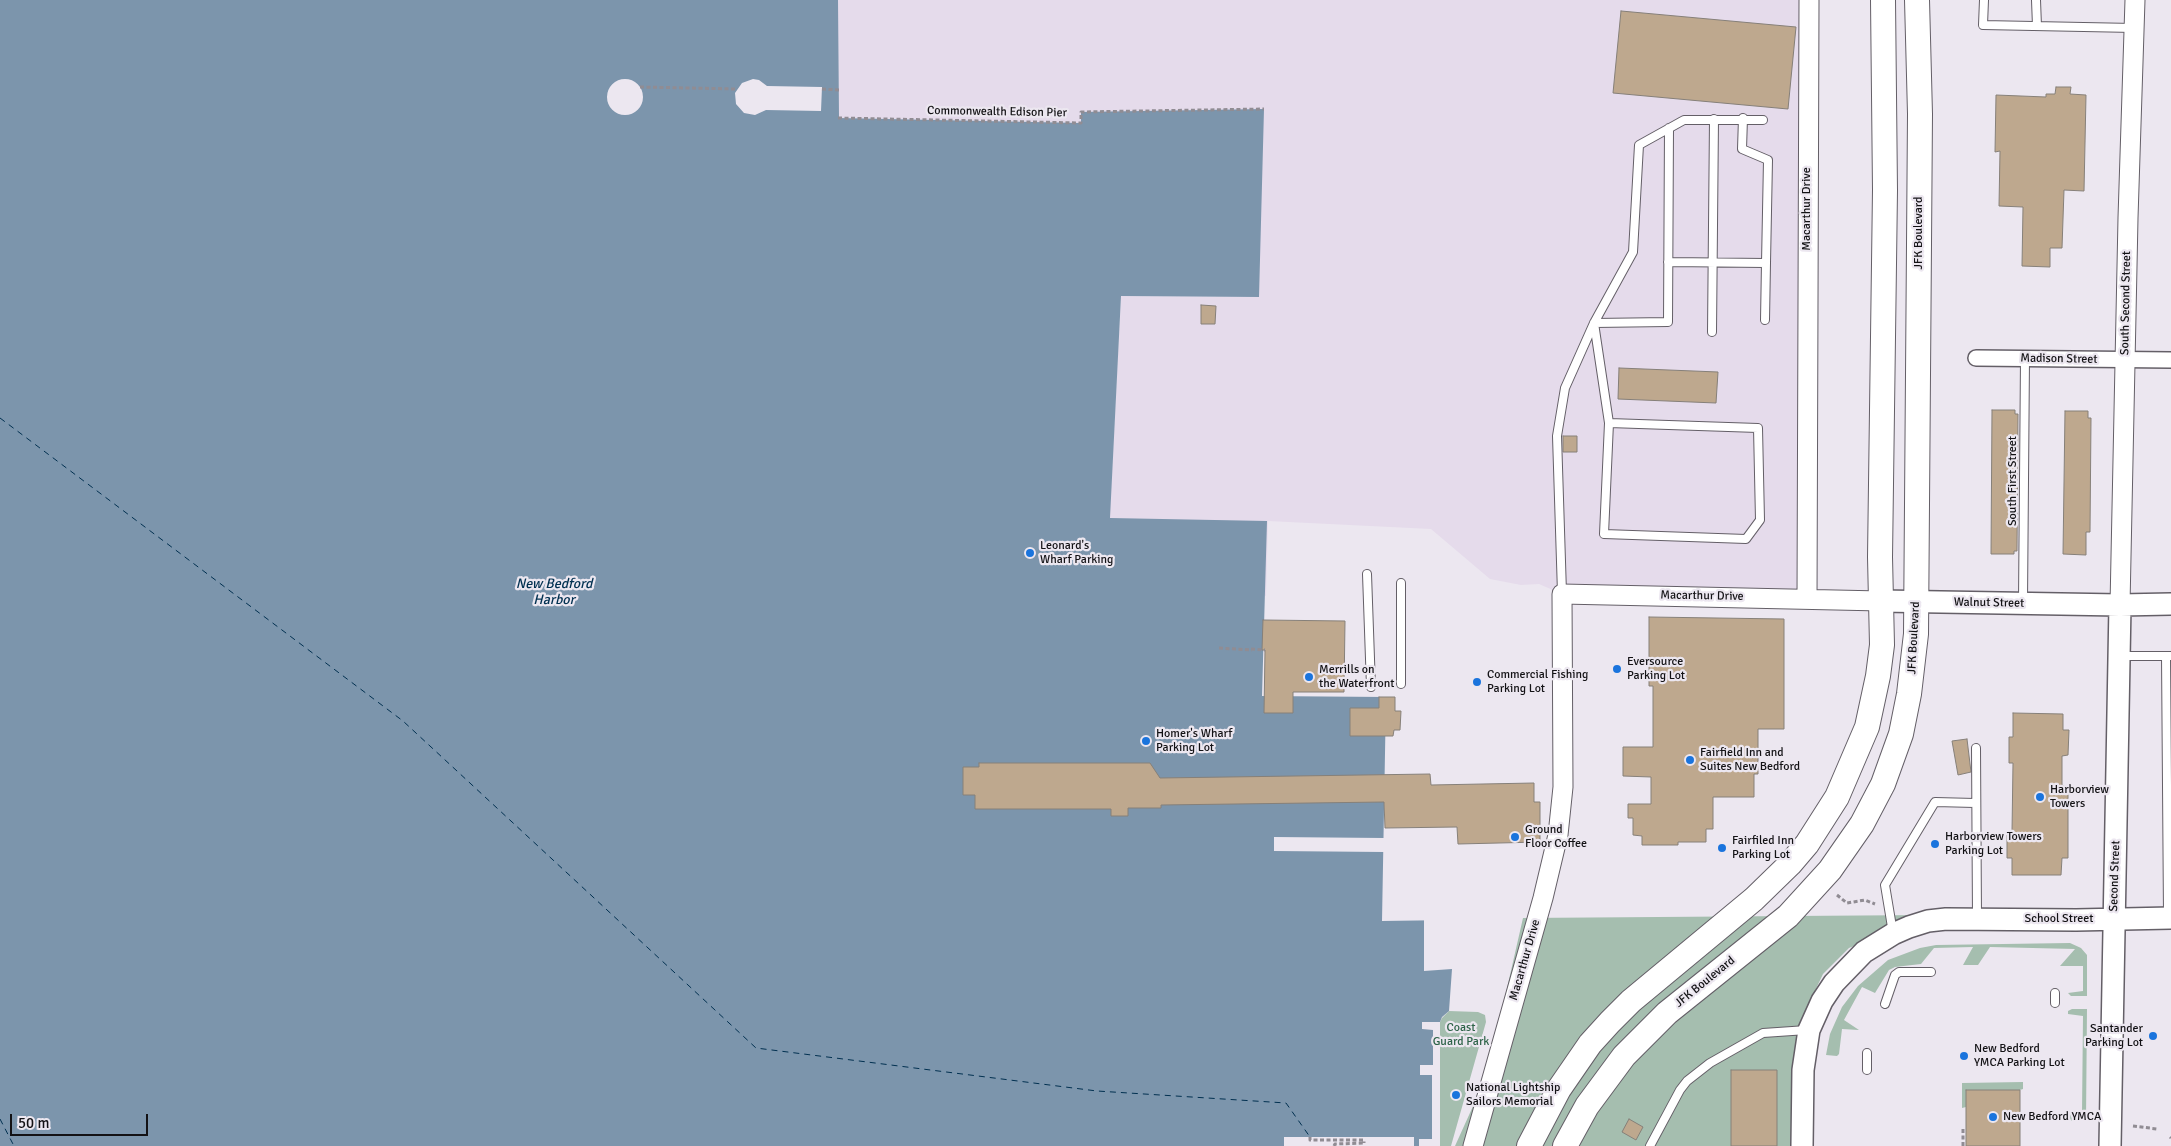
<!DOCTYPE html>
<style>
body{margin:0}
#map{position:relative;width:2171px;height:1146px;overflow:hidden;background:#ece7f0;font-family:Signika,sans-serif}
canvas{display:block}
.scale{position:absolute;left:10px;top:1114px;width:138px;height:22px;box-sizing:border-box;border:2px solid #131215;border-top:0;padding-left:6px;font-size:15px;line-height:18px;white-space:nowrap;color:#131215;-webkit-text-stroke:4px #ece7f0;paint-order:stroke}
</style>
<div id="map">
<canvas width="2171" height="1146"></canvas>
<div class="scale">50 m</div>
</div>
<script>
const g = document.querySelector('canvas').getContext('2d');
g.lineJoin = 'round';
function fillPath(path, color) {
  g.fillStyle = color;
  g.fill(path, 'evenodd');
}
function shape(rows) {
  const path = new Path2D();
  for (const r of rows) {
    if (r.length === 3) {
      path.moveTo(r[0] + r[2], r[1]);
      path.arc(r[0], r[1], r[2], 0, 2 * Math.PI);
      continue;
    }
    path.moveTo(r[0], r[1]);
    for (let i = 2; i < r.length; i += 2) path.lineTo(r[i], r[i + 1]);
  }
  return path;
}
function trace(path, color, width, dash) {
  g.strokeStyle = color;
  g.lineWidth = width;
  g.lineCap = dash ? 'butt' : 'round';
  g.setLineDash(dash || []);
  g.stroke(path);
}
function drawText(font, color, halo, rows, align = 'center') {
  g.font = font + ' Signika,sans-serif';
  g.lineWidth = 4.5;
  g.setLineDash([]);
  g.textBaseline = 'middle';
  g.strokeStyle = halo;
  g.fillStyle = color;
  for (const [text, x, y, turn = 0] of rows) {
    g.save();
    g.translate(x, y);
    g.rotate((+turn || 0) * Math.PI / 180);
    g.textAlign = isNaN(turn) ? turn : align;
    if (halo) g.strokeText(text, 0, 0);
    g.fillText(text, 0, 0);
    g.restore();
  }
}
const built = shape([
 [838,0,1809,0,1807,599,1562,594,1539,584,1521,585,1490,579,1431,529,1268,521,1266,596,795,500,1110,506,1121,296,1259,297,1081,112,1081,123,838,118]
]);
const green = shape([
 [1928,915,1849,948,1823,974,1802,1018,1794,1071,1793,1146,1455,1146,1474,1104,1497,1032,1523,918],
 [2070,943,2081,948,2087,955,2087,996,2071,996,2068,993,2083,991,2083,966,2060,966,2075,949,1990,947,1978,965,1963,965,1973,947,1934,948,1921,964,1895,967,1889,970,1875,993,1862,987,1844,1020,1859,1030,1842,1029,1839,1054,1837,1056,1826,1055,1830,1034,1842,1007,1858,986,1888,960,1920,948,1936,945],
 [2072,1009,2087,1009,2086,1120,2081,1121,2072,1121,2067,1116,2069,1114,2082,1113,2083,1016,2068,1014,2068,1011],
 [1449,1011,1478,1012,1485,1015,1486,1022,1451,1146,1440,1146,1440,1022,1442,1018],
 [2023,1082,2023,1089,2020,1090,1967,1090,1966,1107,1962,1108,1962,1083]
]);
const water = shape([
 [0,0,838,0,839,118,1081,123,1081,112,1264,109,1259,297,1121,296,1110,518,1267,521,1262,696,1386,697,1382,921,1452,920,1452,969,1449,1011,1442,1017,1440,1022,1440,1146,0,1146]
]);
const pier = shape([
 [753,79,759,80,767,86,822,87,821,111,766,110,755,115,744,113,736,104,735,93,742,83],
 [625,97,18],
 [1274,837,1384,838,1384,852,1274,851],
 [1424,920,1452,920,1452,969,1424,971],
 [1422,1022,1440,1022,1440,1146,1419,1146,1419,1139,1432,1139,1432,1075,1420,1075,1420,1065,1433,1065,1433,1030,1422,1029],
 [1284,1137,1414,1137,1414,1146,1284,1146]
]);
const ferry = shape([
 [0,418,403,721,756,1048,1097,1091,1286,1103,1310,1137],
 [0,1119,14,1146]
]);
const building = shape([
 [1621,11,1796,27,1788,109,1613,93,1621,11],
 [2056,87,2071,87,2070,94,2086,95,2084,191,2064,190,2062,248,2050,248,2050,267,2022,266,2023,207,1999,206,2000,151,1995,152,1996,95,2046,97,2046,94,2055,94,2056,87],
 [1201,305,1216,306,1215,324,1201,324,1201,305],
 [1619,368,1718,372,1716,403,1618,399,1619,368],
 [1992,410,2015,410,2015,414,2018,414,2017,551,2014,551,2014,554,1991,554,1992,410],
 [2065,411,2088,411,2088,418,2091,418,2090,532,2086,532,2086,555,2063,554,2065,411],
 [1563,436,1577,436,1577,452,1563,452,1563,436],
 [1649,617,1784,619,1784,729,1758,729,1758,774,1754,774,1754,797,1713,797,1713,829,1706,829,1706,842,1678,842,1678,845,1642,845,1642,836,1633,835,1633,818,1628,818,1628,804,1651,804,1651,777,1623,776,1623,747,1653,747,1653,686,1649,686,1649,617],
 [1263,620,1345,621,1344,692,1293,692,1293,713,1264,713,1265,650,1262,650,1263,620],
 [1379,697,1395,697,1395,711,1401,711,1400,730,1394,730,1393,736,1350,736,1350,708,1379,708,1379,697],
 [2013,713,2063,714,2063,730,2069,730,2068,755,2062,756,2062,786,2068,786,2068,858,2062,858,2061,875,2012,875,2012,858,2007,858,2007,832,2012,832,2013,763,2009,763,2009,737,2013,737,2013,713],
 [1967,739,1971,772,1958,775,1952,741,1967,739],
 [979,763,1150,763,1160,778,1430,774,1431,785,1534,783,1534,802,1540,802,1540,842,1458,844,1457,827,1385,828,1384,802,1161,805,1161,808,1128,808,1128,816,1111,816,1111,809,975,809,975,795,963,795,963,767,979,767,979,763],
 [1731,1070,1777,1070,1777,1146,1731,1146,1731,1070],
 [1966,1090,2020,1090,2020,1146,1966,1146,1966,1090],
 [1629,1119,1643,1127,1636,1140,1622,1132,1629,1119]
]);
const path = shape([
 [640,87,737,89],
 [822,89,839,90],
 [838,118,1081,123,1081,112,1264,109],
 [1219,648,1252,650],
 [1251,649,1265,650],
 [1837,895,1847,903,1865,900,1875,904],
 [2133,1126,2157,1129],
 [1310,1137,1310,1140,1364,1140,1364,1143],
 [2170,1137,2171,1138],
 [1334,1146,1335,1144,1364,1143],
 [1963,1146,1963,1129]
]);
const service = shape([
 [1984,0,1983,25,2134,28],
 [2036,0,2037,26],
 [1668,262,1766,263,1768,160,1742,149,1743,118],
 [1765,320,1766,263],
 [1594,323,1609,423,1604,534,1746,539,1760,520,1758,428,1609,423],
 [1594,323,1668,322,1669,128],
 [1712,332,1714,119],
 [1367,574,1371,687],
 [1401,583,1401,684],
 [1562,593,1557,436,1565,388,1594,323,1633,252,1639,145,1684,120,1763,120],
 [2023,601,2025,358],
 [2121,656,2166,656],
 [1976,748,1977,918],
 [2168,915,2166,656,2171,656],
 [1893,933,1885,885,1935,802,1975,803],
 [2055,1003,2055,993],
 [1885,1004,1895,975,1899,972,1931,972],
 [1867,1053,1867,1070],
 [1650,1146,1680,1090,1687,1081,1710,1063,1763,1033,1807,1030]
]);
const minor = shape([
 [1976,358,2171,360]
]);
const tertiary = shape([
 [1807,599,1809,0],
 [2120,605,2128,218,2135,0],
 [1473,1146,1543,898,1558,835,1563,787,1562,594,1881,601]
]);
const secondary = shape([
 [1881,601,2120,605,2171,604],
 [1802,1146,1803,1070,1809,1030,1822,1001,1834,983,1864,952,1893,934,1909,927,1928,921,1946,919,2076,920,2171,918],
 [2110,1146,2120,605]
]);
const primary = shape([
 [1529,1146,1559,1089,1590,1044,1610,1022,1631,1001,1754,899,1790,864,1807,844,1837,797,1867,727,1878,676,1882,645,1880,557,1885,190,1883,0],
 [1565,1146,1587,1106,1624,1056,1667,1013,1788,916,1830,870,1862,824,1883,784,1901,734,1909,694,1916,634,1920,114,1917,0]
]);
const markers = [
 [1030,553,5,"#1a74dd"],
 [1617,669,5,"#1a74dd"],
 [1309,677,5,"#1a74dd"],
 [1477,682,5,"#1a74dd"],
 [1146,741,5,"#1a74dd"],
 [1690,760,5,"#1a74dd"],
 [2040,797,5,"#1a74dd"],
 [1515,837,5,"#1a74dd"],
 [1935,844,5,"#1a74dd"],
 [1722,848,5,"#1a74dd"],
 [2153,1036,5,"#1a74dd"],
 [1964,1056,5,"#1a74dd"],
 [1456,1095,5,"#1a74dd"],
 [1993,1117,5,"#1a74dd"]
];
const streetNames = [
 ["Commonwealth Edison Pier",997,112,1],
 ["Macarthur Drive",1807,209,-90],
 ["JFK Boulevard",1919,233,-90],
 ["South Second Street",2126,303,-89],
 ["Madison Street",2059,359,1],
 ["South First Street",2013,481,-90],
 ["Macarthur Drive",1702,596,1],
 ["Walnut Street",1989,603,1],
 ["JFK Boulevard",1914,638,-87],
 ["Second Street",2115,876,-88],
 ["School Street",2059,919],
 ["Macarthur Drive",1525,960,-74],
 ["JFK Boulevard",1705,982,-39]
];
const poiNames = [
 ["Leonard's",1040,546],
 ["Wharf Parking",1040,560],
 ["Eversource",1627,662],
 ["Parking Lot",1627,676],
 ["Merrills on",1319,670],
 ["the Waterfront",1319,684],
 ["Commercial Fishing",1487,675],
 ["Parking Lot",1487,689],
 ["Homer's Wharf",1156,734],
 ["Parking Lot",1156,748],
 ["Fairfield Inn and",1700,753],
 ["Suites New Bedford",1700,767],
 ["Harborview",2050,790],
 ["Towers",2050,804],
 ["Ground",1525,830],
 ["Floor Coffee",1525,844],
 ["Harborview Towers",1945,837],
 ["Parking Lot",1945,851],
 ["Fairfiled Inn",1732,841],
 ["Parking Lot",1732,855],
 ["Santander",2143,1029,"right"],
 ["Parking Lot",2143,1043,"right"],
 ["New Bedford",1974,1049],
 ["YMCA Parking Lot",1974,1063],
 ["National Lightship",1466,1088],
 ["Sailors Memorial",1466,1102],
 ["New Bedford YMCA",2003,1117]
];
const parkNames = [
 ["Coast",1461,1028],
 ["Guard Park",1461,1042]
];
const waterNames = [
 ["New Bedford",554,584],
 ["Harbor",554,600]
];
fillPath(built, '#e5dbeb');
fillPath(green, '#a5beaf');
fillPath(water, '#7c95ac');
fillPath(pier, '#ece7f0');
trace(ferry, '#013050', 1, [6, 5]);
fillPath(building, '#bea88e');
trace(building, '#868079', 1);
trace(service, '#645f67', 10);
trace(minor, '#645f67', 18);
trace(tertiary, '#645f67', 21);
trace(secondary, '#645f67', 24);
trace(primary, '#645f67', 26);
trace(path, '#908c93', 3, [4, 2.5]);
trace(service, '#fff', 8);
trace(minor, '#fff', 15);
trace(tertiary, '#fff', 19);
trace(secondary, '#fff', 21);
trace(primary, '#fff', 24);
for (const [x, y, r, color] of markers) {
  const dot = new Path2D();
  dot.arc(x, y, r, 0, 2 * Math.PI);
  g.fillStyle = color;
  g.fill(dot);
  trace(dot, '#ece7f0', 2);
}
drawText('12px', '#131215', '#ece7f0', streetNames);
drawText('12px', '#131215', '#ece7f0', poiNames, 'left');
drawText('12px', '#2d6348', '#ece7f0', parkNames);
drawText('italic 14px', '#013050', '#ece7f0', waterNames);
</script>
